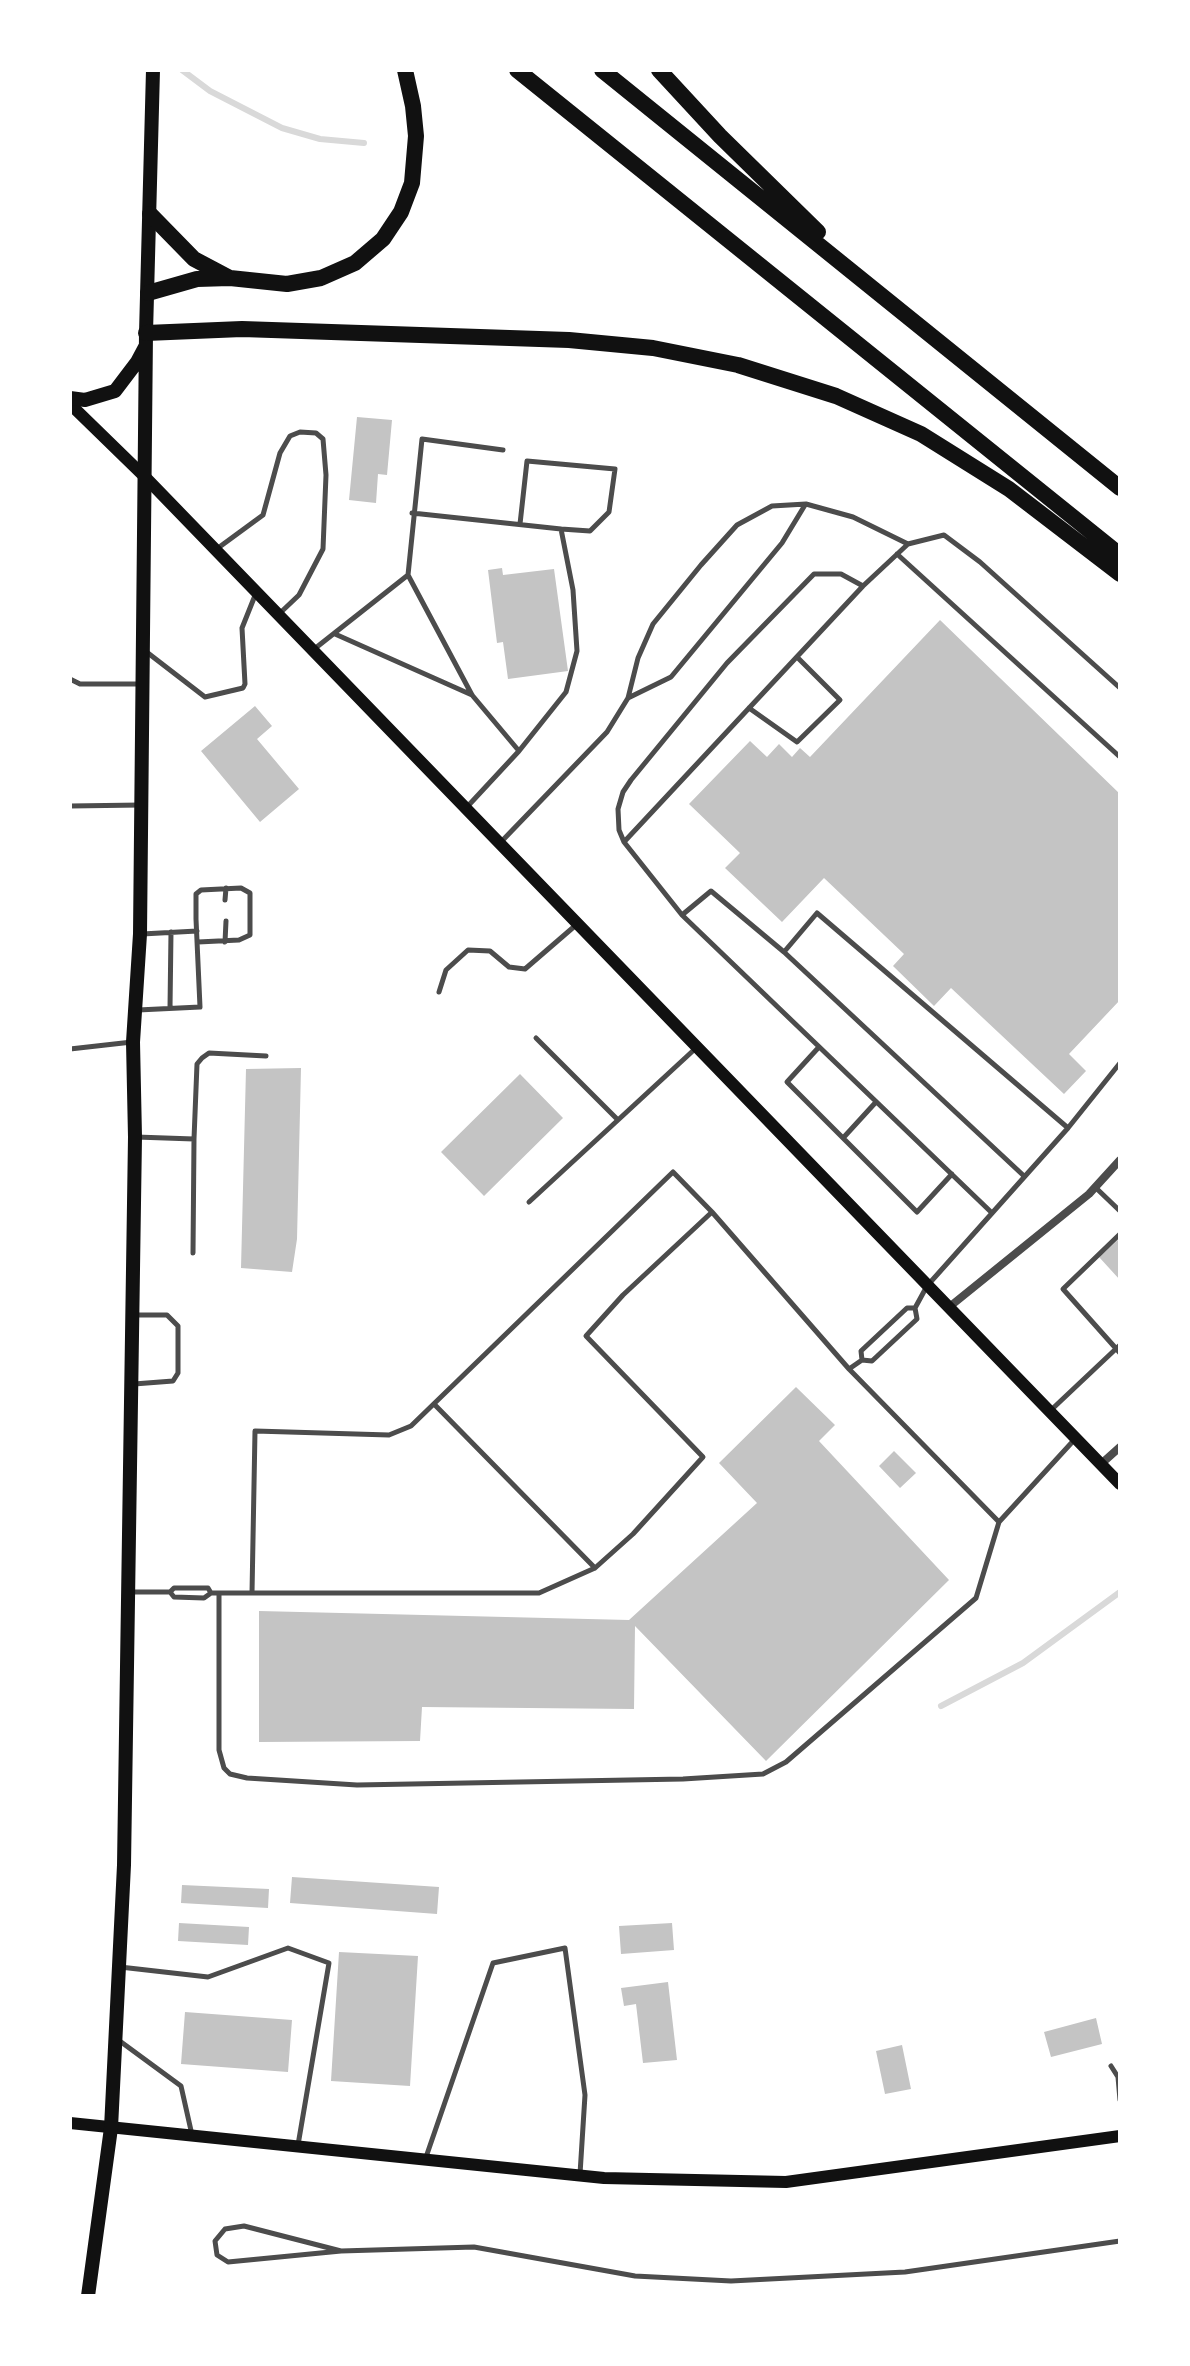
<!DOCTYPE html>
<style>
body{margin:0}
#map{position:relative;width:1190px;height:2366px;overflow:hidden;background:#fff;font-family:Rubik,sans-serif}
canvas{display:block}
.frame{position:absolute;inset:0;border:72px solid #fff;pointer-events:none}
</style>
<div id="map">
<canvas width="1190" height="2366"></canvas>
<div class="frame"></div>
</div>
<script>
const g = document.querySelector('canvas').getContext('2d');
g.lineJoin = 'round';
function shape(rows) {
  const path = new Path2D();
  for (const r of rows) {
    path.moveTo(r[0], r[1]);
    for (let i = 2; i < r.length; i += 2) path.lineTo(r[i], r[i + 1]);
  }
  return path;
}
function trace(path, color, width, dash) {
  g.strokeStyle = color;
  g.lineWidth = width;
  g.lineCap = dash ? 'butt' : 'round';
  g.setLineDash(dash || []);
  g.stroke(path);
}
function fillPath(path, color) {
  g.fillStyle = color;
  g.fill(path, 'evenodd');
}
const stream = shape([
 [182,70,210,91,282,128,320,139,364,143],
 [941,1706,1023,1663,1120,1592]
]);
const building = shape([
 [357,417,392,420,387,475,378,474,376,503,349,500],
 [502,568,503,575,554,569,568,671,508,679,503,642,497,643,488,570],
 [940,620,1120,794,1120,1000,1069,1054,1086,1071,1064,1094,951,988,934,1006,893,966,904,954,824,878,782,922,725,868,740,853,689,804,750,741,767,757,779,744,792,757,800,748,810,757],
 [255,706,272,726,257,739,299,789,260,822,201,751],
 [301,1068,297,1239,292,1272,241,1268,246,1069],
 [520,1074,563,1118,484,1196,441,1152],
 [1119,1239,1120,1241,1120,1280,1099,1257],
 [796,1387,835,1425,819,1441,949,1580,766,1761,635,1626,634,1709,422,1707,420,1741,259,1742,259,1611,629,1620,757,1503,719,1463],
 [894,1451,916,1473,900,1488,879,1466],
 [292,1877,439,1887,437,1914,290,1903],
 [182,1885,269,1889,268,1908,181,1903],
 [179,1923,249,1927,248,1945,178,1941],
 [672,1923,674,1950,621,1954,619,1926],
 [339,1952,418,1956,410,2086,331,2081],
 [668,1982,677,2060,643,2063,636,2004,624,2006,621,1988],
 [185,2012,292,2020,288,2072,181,2064],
 [1096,2018,1102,2044,1051,2057,1044,2032],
 [902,2045,911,2089,885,2094,876,2051]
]);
const service = shape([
 [412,513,561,529,573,590,577,651,566,692,519,751],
 [520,524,527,461,615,469,609,512,590,531,561,529],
 [908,544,863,586,841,574,814,574,727,663,631,780,623,792,618,809,619,830,624,842,682,915,991,1212],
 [218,548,263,515,280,453,290,436,300,432,316,433,323,439,326,475,323,549,299,595,279,614],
 [897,554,1120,757],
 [408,575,422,439,503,450],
 [335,634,472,695],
 [144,650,205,697,243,688,245,684,242,628,256,593],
 [313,650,408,575,472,695,519,751,467,807],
 [70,679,80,684,142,684],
 [628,698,671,677,782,543,805,505],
 [749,708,797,742,840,700,797,657],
 [70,806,141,805],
 [624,842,863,586],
 [500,843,607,732,628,698,638,658,653,624,701,565,737,525,772,506,806,504,853,517,908,544,944,535,980,562,1120,688],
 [225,900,226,888],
 [682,915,711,891,784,952],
 [142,934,197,931],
 [225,942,226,921],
 [439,992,446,970,468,950,490,951,509,967,525,969,576,925],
 [170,1008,171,932],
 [138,1010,200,1007,196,919,196,894,201,890,241,888,250,893,250,935,239,940,198,942],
 [536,1038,618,1120,696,1048],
 [819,1047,787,1082,917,1212,952,1174],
 [70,1049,132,1042],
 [136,1137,194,1139,193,1253],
 [844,1137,876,1102],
 [194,1139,197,1064,202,1058,209,1053,266,1056],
 [1024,1176,784,952,817,913,1068,1128],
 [1095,1187,1120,1211],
 [529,1202,618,1120],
 [1120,1234,1063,1289,1120,1353],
 [915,1308,907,1308,861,1351,862,1360,872,1361,917,1319,915,1308,927,1286,1068,1128,1120,1063],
 [133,1315,167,1315,178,1326,178,1373,173,1381,134,1384],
 [849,1369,999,1522,1075,1439],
 [434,1404,595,1568],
 [1050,1411,1120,1345],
 [129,1592,170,1592,174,1588,208,1588,211,1593,204,1598,174,1597,170,1592],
 [211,1593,539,1593,595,1568,633,1534,703,1457,586,1336,623,1295,712,1212],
 [219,1593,219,1750,224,1768,230,1774,247,1778,357,1785,683,1779,763,1774,786,1762,976,1598,999,1522],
 [252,1593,255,1431,389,1435,411,1426,673,1172,712,1212,849,1369,862,1360],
 [120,1967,208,1977,288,1948,329,1963,298,2145],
 [117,2039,181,2086,192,2135],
 [1111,2066,1118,2077,1120,2100],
 [425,2160,493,1963,565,1948,585,2095,580,2174],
 [341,2251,244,2226,225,2229,215,2241,217,2255,228,2262,341,2251,474,2247,635,2276,731,2281,905,2272,1120,2241]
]);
const minor = shape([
 [948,1308,1089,1194,1120,1160],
 [1101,1464,1120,1447]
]);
const secondary = shape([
 [70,404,147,479,1120,1484],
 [70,2123,604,2178,786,2182,1120,2136]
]);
const primary = shape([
 [70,398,85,400,115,391,137,362,145,347],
 [88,2296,111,2128,124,1865,135,1137,133,1042,140,934,146,333,153,70]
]);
const motorway = shape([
 [517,70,1120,555],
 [602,70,1120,488],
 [659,70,720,136,818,232],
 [150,214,194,259,228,277],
 [148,293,197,279,230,278,287,284,321,278,355,263,383,239,401,212,412,183,416,136,413,106,405,70],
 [146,333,242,329,569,340,653,348,738,365,836,396,921,434,1009,489,1120,574]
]);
trace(stream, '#d9d9d9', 6);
fillPath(building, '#c4c4c4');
trace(service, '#4c4c4c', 5);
trace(minor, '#4c4c4c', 8);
trace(secondary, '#111', 12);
trace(primary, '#111', 14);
trace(motorway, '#111', 16);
</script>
